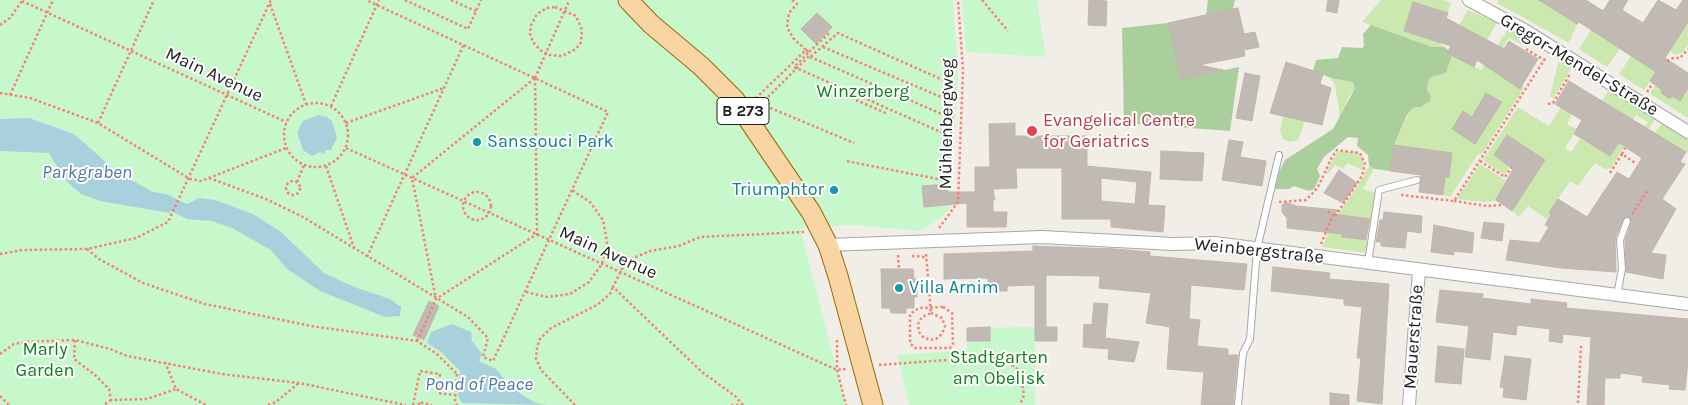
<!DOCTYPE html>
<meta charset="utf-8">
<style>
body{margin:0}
canvas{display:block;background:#f1eee7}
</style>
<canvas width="1688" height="405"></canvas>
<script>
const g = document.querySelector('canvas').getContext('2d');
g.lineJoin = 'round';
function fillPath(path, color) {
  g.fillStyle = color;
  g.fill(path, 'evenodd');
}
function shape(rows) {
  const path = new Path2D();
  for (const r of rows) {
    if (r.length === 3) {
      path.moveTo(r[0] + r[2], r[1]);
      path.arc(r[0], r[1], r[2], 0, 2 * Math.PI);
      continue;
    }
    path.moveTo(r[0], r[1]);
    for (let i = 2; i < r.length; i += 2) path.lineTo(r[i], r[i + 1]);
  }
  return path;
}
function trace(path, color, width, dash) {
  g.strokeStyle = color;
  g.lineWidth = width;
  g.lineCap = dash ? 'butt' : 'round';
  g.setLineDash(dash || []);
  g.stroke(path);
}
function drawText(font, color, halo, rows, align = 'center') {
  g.font = font + ' Karla,sans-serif';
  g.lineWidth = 4;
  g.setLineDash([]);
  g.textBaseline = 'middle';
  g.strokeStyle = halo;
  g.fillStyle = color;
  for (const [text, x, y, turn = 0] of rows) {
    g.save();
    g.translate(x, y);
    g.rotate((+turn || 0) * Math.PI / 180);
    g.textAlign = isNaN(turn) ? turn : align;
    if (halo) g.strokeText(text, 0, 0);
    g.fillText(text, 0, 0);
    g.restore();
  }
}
const grass = shape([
 [1381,0,1443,0,1451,3,1438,42,1445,47,1432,47,1362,22],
 [1499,0,1539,0,1577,24,1569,43,1497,3],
 [1468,10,1497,23,1487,40,1459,25],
 [1688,22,1688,44,1683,52,1676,55,1670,51],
 [1508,29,1530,41,1526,47,1509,38,1490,69,1520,88,1522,86,1524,88,1481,155,1478,154,1450,197,1443,195,1445,177,1449,177,1452,153,1394,145,1408,115,1414,107,1426,105,1431,96,1427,90,1428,82,1431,77,1446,73,1452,55,1481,70],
 [1487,93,1502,102,1475,143,1452,129,1462,112,1472,117],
 [1591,30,1620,49,1607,67,1579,49],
 [1631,56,1656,72,1644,90,1619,74],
 [1559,59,1572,67,1553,99,1550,96],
 [1331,78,1353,82,1355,88,1349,96,1340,117,1335,85],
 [1655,85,1663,90,1661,93,1670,99,1672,96,1680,100,1688,88,1688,118,1650,94],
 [1609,90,1655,119,1649,129,1645,127,1648,122,1636,115,1633,120,1602,101],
 [1518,107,1549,126,1561,107,1572,114,1567,124,1577,129,1565,148,1571,152,1580,139,1610,156,1618,143,1624,147,1611,168,1605,169,1595,163,1578,186,1570,181,1549,213,1551,215,1548,220,1528,206,1519,217,1512,211,1545,160,1507,136,1494,156,1510,166,1505,175,1483,160],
 [1283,116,1305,121,1298,140,1290,142,1283,139,1280,131],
 [1662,123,1688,140,1688,153,1655,133],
 [1338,151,1355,152,1361,156,1364,161,1362,170,1347,163,1343,169,1335,165,1328,174,1325,173],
 [1480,164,1506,181,1496,201,1483,202,1457,199],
 [1369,166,1374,168,1363,189,1376,193,1372,219,1346,215,1342,237,1369,241,1368,253,1322,247,1335,218,1355,190]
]);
const forest = shape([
 [1208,0,1235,0,1233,9,1206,15],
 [1168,23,1181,79,1239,67,1230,131,1124,123,1122,28],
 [1371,25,1432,47,1445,47,1452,55,1446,73,1431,77,1428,82,1427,90,1431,96,1430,101,1421,107,1414,107,1407,115,1394,145,1390,171,1375,169,1369,166,1368,155,1357,146,1358,138,1348,137,1324,157,1317,169,1320,176,1314,189,1309,191,1294,186,1289,189,1275,189,1279,172,1285,160,1333,129,1355,88,1353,82,1331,78,1313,71,1316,60,1338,58,1342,47,1362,48,1364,46,1363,34]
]);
const park = shape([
 [0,0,953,0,958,72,950,208,943,216,921,231,855,225,800,228,846,405,0,405],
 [962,0,1037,0,1046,57,966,52],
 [1035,327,1035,405,909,405,897,355,967,350,967,328]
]);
const water = shape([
 [318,115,327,117,332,121,337,138,331,150,326,150,324,154,320,152,312,156,303,150,297,133,303,121],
 [29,118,74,134,117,172,153,192,166,194,187,204,199,198,215,200,253,214,281,232,324,273,354,287,390,299,401,307,400,316,385,317,320,291,287,269,271,250,232,228,212,221,187,219,171,211,170,213,100,201,81,194,65,180,49,153,0,151,0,119],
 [452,324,471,332,472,341,482,354,479,361,496,369,508,384,522,395,536,403,546,405,462,403,458,396,460,371,440,351,427,343,431,332]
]);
const building = shape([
 [1089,0,1107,1,1106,26,1088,25,1089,0],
 [1328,0,1339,0,1337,13,1326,11,1328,0],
 [1539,0,1586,0,1603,11,1610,0,1628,0,1622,10,1643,23,1658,0,1676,10,1683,0,1688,0,1688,22,1665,58,1688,73,1688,88,1680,101,1672,96,1670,99,1661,93,1662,90,1650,81,1656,72,1579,22,1577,24,1539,0],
 [1413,2,1448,13,1446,18,1504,49,1509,41,1538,59,1520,89,1477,60,1474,67,1447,53,1451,46,1404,31,1413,2],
 [1238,8,1244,34,1255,32,1259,47,1244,50,1245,56,1199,65,1223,70,1181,79,1168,23,1238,8],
 [817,13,832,27,816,44,801,29,817,13],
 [1286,62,1323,74,1320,84,1331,88,1322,125,1270,113,1286,62],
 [1245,73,1260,76,1252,121,1236,118,1245,73],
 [1569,81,1686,152,1680,162,1685,164,1662,199,1676,209,1651,253,1666,255,1663,279,1626,272,1625,241,1632,221,1628,216,1623,219,1615,239,1616,272,1561,268,1506,260,1510,240,1539,243,1549,227,1545,225,1551,215,1549,213,1558,199,1587,217,1617,172,1629,179,1642,158,1619,143,1610,156,1574,134,1582,120,1555,104,1569,81],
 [1486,93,1502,102,1475,144,1452,129,1463,111,1472,117,1486,93],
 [1015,123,1015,136,1087,136,1087,166,1151,172,1148,205,1165,206,1163,232,1111,227,1111,219,1062,219,1062,168,1016,168,1017,188,993,189,995,200,993,200,993,212,1007,212,1006,227,967,227,967,203,924,207,922,186,947,184,948,192,975,192,975,167,990,167,989,124,1015,123],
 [1101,178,1137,182,1135,204,1101,201,1101,178],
 [1507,135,1545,160,1512,211,1496,200,1513,169,1494,155,1507,135],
 [1229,140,1243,142,1240,157,1266,161,1262,186,1222,180,1229,140],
 [1394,145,1452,153,1449,177,1445,177,1443,195,1419,192,1421,175,1390,171,1394,145],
 [1161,151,1204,153,1202,181,1160,179,1161,151],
 [1339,170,1357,183,1343,203,1324,193,1339,170],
 [1286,202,1296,206,1338,210,1335,214,1370,219,1366,240,1342,237,1342,234,1287,228,1287,218,1282,212,1282,205,1286,202],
 [1384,212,1422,216,1421,233,1407,231,1405,248,1381,246,1381,242,1376,242,1380,220,1383,220,1384,212],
 [1484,222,1504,224,1502,241,1481,238,1484,222],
 [1434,225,1474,233,1472,253,1454,251,1454,255,1431,252,1434,225],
 [1033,246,1116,249,1150,252,1150,256,1247,264,1244,290,1191,285,1189,319,1200,320,1197,346,1228,349,1228,355,1238,355,1233,405,1201,405,1204,372,1167,369,1170,327,1146,323,1151,293,1099,288,1100,276,1046,275,1046,327,1057,327,1057,341,1035,341,1035,285,1007,286,1007,291,988,291,988,278,944,279,944,254,1033,251,1033,246],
 [1273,267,1330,273,1329,279,1389,284,1382,404,1357,401,1361,358,1357,358,1362,307,1344,305,1344,299,1271,291,1273,267],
 [881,269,913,269,914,279,917,279,917,297,914,297,914,308,906,308,906,313,891,313,890,308,882,308,881,269],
 [1440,290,1483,294,1482,298,1531,304,1531,299,1567,303,1566,308,1688,319,1688,361,1685,390,1669,389,1670,385,1642,382,1643,376,1620,373,1620,378,1605,378,1604,405,1587,405,1591,337,1563,334,1562,343,1549,341,1550,329,1517,325,1516,335,1493,332,1490,360,1465,357,1469,326,1436,322,1440,290],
 [429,301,439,306,424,340,413,335,429,301],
 [1094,303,1108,304,1105,338,1139,342,1134,362,1108,359,1109,349,1083,347,1084,324,1092,325,1094,303],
 [990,327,990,341,967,341,967,328,990,327],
 [1438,346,1464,349,1461,384,1435,382,1438,346],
 [1505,356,1531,359,1526,400,1503,397,1504,388,1500,387,1505,356],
 [1330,393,1349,395,1349,405,1330,405,1330,393]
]);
const path = shape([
 [405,0,468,29,481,0],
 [451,0,476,11],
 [792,0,797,4,789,13,787,27,793,38,806,50,756,98,761,104,854,143],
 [982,0,1008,31],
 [22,1,286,122],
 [270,4,306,104],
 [555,7,576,16,582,30,581,42,576,49,562,56,550,55,540,50,533,42,530,34,531,25,537,14,547,8,555,7],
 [0,25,10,18,22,1],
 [823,47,953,102],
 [1526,49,1544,60],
 [806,50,809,52,794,67,950,136],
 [809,52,829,33],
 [810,57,951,118],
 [1667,61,1673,58,1680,58,1688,49],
 [535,78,537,234,436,299,412,178,535,78],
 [535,78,569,1],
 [1647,92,1653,83],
 [0,93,30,98,98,123,190,179,201,181,286,148],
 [10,95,53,0],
 [856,100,888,114],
 [316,135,32],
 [761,104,808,57,809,58,838,33,954,85,948,181,846,161],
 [1548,104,1553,103,1570,74],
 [331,106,379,0],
 [98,123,154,0],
 [346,123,444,88],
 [346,148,837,370,846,369],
 [1622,154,1625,148],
 [1480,161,1505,177,1512,167],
 [326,166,354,248],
 [1610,173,1622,154,1635,163],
 [209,178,266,199,303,217,468,317,488,338,483,357,493,361,608,112,366,0],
 [293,188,7],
 [297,182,304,165],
 [477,206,14],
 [1401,195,1454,201,1546,57],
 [1454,201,1487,206,1503,205],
 [1279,202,1306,200,1312,194,1318,187,1332,157,1337,150,1360,153,1365,164,1362,176,1336,215,1333,215],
 [1632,214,1648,190],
 [939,228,958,202,963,70,958,0],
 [1321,244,1333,215,1328,211],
 [87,249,99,259,143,283,205,304,311,326,417,341,437,354,457,374],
 [0,254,22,250,87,249,136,238,168,222,271,0],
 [926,254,931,313,922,317,918,324,919,332,923,337,930,340,936,339,942,334,945,326,942,318,931,313],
 [898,255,899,269],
 [912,256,926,257],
 [367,257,464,44],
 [526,292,547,297,570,294,589,282,602,264,607,242,603,220,590,202,572,190],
 [943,307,952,313,953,344,950,348,915,348,910,343,910,314,919,308,943,307],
 [75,340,74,359,95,375,109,389,111,400,147,399,176,389],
 [837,340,837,370,846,405],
 [417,341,436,299],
 [0,354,14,344,24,342,75,340,110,349,127,356,222,374,299,383,406,405],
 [165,362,176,389,206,405],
 [879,365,987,357,1005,360,1020,371,1024,395,1020,405],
 [457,374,455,400,457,405],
 [0,396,9,405],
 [1578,403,1581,346],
 [105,404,111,400],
 [268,405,276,402,299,383],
 [413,405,420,371,440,374,438,393,455,395],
 [419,405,419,402,432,405],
 [575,405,541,370,536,359,537,348,540,339,551,328,597,305,610,294,613,287],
 [731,405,742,405],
 [743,405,735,396,702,372,613,287,626,261,650,251,679,246,700,237,804,232]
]);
const service = shape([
 [1368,263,1379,190,1417,180],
 [1617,295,1622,269,1620,240,1627,221],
 [1238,405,1243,353,1250,339,1257,249,1279,155]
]);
const minor = shape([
 [1469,0,1526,31,1688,132],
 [828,245,1042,237,1173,244,1215,243,1688,304],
 [1409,405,1419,270]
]);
const primary = shape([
 [628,0,651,24,701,66,735,100,811,212,828,245,838,276,873,405]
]);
const markers = [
 [1032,131,6,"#e0444e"],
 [477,142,5,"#0f9aa8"],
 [834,190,5,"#0f9aa8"],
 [899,288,5,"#0f9aa8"]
];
const shields = [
 [743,111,52]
];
const shieldNames = [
 ["B 273",743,111]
];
const streetNames = [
 ["Gregor-Mendel-Straße",1579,65,31],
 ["Main Avenue",214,75,25],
 ["Mühlenbergweg",947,124,-89],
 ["Weinbergstraße",1259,251,6],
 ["Main Avenue",608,253,24],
 ["Mauerstraße",1414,337,-86]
];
const parkNames = [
 ["Winzerberg",863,92],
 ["Marly",45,350],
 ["Garden",45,371],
 ["Stadtgarten",999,358],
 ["am Obelisk",999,379]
];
const healthNames = [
 ["Evangelical Centre",1043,121],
 ["for Geriatrics",1043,142]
];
const cultureNames = [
 ["Sanssouci Park",487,142],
 ["Triumphtor",824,190,"right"],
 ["Villa Arnim",909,288]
];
const waterNames = [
 ["Parkgraben",87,173],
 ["Pond of Peace",479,385]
];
fillPath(grass, '#cbe9af');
fillPath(forest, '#abce9d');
fillPath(park, '#c7f8cb');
fillPath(water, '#a9d0dd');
fillPath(building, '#c1bab4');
trace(building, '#c2b5aa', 1);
trace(service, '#a7a7a7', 8);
trace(minor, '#a7a7a7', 14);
trace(primary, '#986905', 21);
trace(path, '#f68273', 2.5, [2.5, 2.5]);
trace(service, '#fff', 6);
trace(minor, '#fff', 12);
trace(primary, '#f9d5a4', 19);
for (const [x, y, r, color] of markers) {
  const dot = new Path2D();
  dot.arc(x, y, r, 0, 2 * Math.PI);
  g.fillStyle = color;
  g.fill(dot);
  trace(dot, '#fff', 2);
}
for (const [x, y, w] of shields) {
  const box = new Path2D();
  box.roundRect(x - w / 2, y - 13.5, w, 27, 4);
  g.fillStyle = '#fff';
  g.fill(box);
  trace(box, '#202020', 1);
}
drawText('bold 16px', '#202020', null, shieldNames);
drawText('18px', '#202020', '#fff', streetNames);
drawText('18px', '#0f7e1a', '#fff', parkNames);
drawText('18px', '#be3a42', '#fff', healthNames, 'left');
drawText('18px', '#0d838f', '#fff', cultureNames, 'left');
drawText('italic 19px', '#4c78a6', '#fff', waterNames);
</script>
